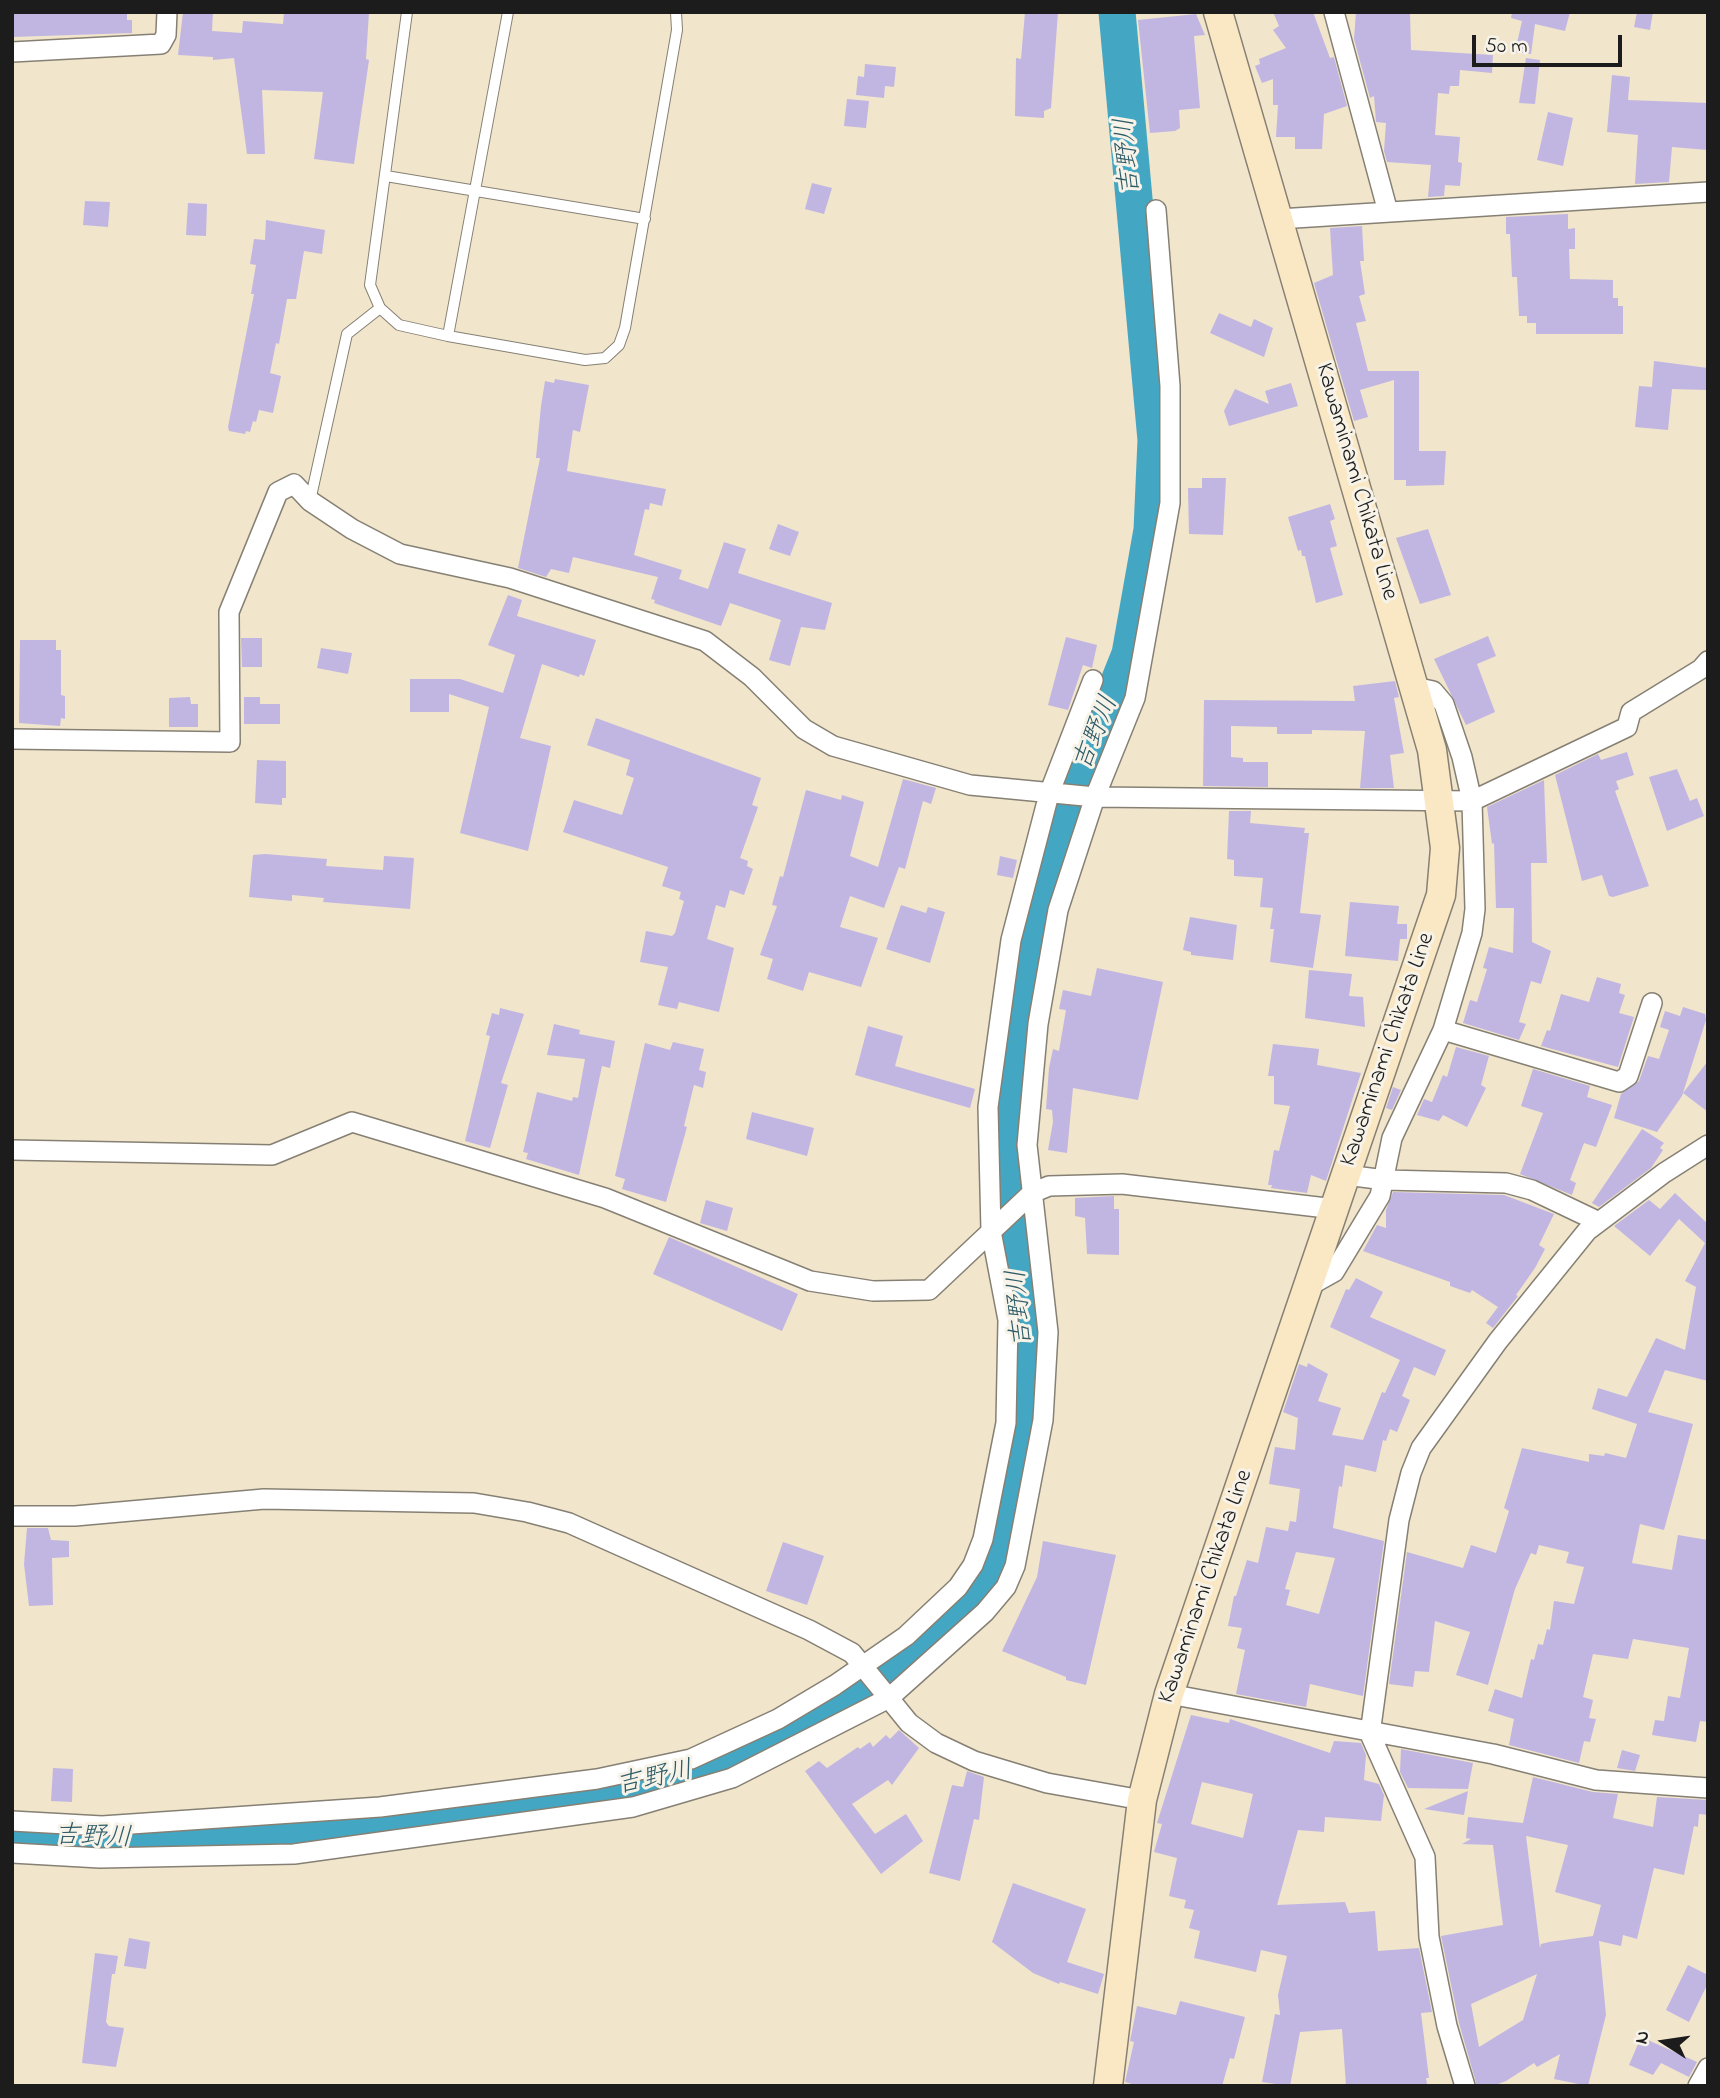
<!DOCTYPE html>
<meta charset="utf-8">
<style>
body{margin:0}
#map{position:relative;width:1720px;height:2098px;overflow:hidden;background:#f1e5cc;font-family:"Indie Flower",sans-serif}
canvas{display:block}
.frame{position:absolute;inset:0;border:14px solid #1c1c1c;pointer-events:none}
.north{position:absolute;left:1629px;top:2007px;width:70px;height:70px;-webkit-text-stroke:5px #f7f3e8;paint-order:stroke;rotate:282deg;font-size:19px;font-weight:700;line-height:28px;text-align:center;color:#1c1c1c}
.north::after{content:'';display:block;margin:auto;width:24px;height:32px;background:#1c1c1c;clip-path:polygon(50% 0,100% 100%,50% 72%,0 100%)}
.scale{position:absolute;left:1472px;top:35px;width:150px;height:32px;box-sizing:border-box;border:4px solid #1c1c1c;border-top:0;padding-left:9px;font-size:21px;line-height:24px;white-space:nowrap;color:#1c1c1c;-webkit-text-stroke:5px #f7f3e8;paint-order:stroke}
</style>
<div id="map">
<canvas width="1720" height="2098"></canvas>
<div class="frame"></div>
<div class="north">N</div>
<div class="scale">50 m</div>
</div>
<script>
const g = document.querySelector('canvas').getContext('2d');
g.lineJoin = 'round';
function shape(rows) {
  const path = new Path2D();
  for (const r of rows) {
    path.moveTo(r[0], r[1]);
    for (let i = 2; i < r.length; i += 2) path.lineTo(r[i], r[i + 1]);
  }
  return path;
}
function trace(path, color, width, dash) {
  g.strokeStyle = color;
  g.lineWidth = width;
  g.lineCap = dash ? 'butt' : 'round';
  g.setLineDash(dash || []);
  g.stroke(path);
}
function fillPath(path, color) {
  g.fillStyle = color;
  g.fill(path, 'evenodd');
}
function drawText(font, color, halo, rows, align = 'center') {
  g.font = font + ' "Indie Flower","Klee One",sans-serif';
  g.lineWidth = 6;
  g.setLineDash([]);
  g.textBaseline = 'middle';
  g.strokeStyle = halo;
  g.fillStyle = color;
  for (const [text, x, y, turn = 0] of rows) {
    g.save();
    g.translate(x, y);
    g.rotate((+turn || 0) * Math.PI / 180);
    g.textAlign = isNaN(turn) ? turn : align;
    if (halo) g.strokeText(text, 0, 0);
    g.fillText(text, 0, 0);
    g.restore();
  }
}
const river = shape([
 [12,1836,104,1842,255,1838,506,1809,659,1784,691,1776,850,1701,928,1641,986,1585,995,1560,1014,1467,1027,1373,1028,1316,1006,1193,1005,1146,1016,1045,1040,896,1064,819,1130,654,1152,530,1156,440,1117,12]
]);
const building = shape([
 [12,12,127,12,127,20,132,20,132,33,12,37],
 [183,12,213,12,212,31,242,33,243,21,283,24,284,12,369,12,366,59,369,60,354,164,314,159,323,92,262,90,265,154,247,154,234,58,213,60,213,57,178,55],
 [1025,12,1058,12,1051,108,1044,111,1044,118,1015,116,1016,58,1021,59],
 [1273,12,1313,12,1330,58,1334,57,1347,106,1324,114,1322,149,1295,149,1295,137,1276,137,1278,105,1273,105,1273,79,1262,83,1255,66,1260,64,1259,59,1286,48,1273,30,1279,26],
 [1356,12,1410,12,1411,50,1493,55,1492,73,1460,70,1459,86,1450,86,1449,94,1438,93,1435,135,1460,137,1458,162,1462,163,1460,186,1445,185,1444,196,1428,197,1431,165,1387,162,1384,151,1386,123,1376,122,1374,96,1370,98,1354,39],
 [1512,12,1570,12,1565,31,1535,24,1531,54,1515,52,1522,21,1511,18],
 [1637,12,1653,12,1650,30,1634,27],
 [1196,14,1205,35,1194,36,1200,108,1179,110,1180,128,1175,131,1150,133,1138,20],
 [1526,58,1540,60,1535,104,1519,103],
 [865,64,896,67,894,87,885,86,884,98,856,95,858,76,864,77],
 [1612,75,1630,77,1628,100,1708,103,1708,150,1672,147,1669,182,1635,184,1638,135,1607,132],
 [847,99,869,101,866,128,844,126],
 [1548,112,1573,118,1563,166,1537,160],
 [812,183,832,188,824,214,805,209],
 [85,201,110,202,108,227,83,225],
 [188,203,207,204,206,236,186,235],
 [1568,214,1568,229,1575,228,1575,249,1569,249,1570,279,1613,280,1613,298,1618,298,1618,306,1623,306,1623,334,1536,334,1536,323,1527,323,1527,316,1519,316,1517,277,1512,277,1510,234,1506,234,1506,217],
 [266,220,325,230,322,254,304,251,296,299,287,299,279,344,276,343,270,373,281,376,273,413,259,410,256,422,253,421,250,432,246,431,245,434,229,431,228,427,254,294,251,294,256,265,250,264,254,239,265,240],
 [1362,226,1364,261,1360,261,1365,294,1359,296,1366,321,1356,323,1368,371,1419,371,1419,451,1446,451,1444,485,1406,486,1406,480,1394,480,1394,380,1360,390,1368,417,1354,421,1314,283,1333,275,1330,228],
 [1219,313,1251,327,1254,319,1273,328,1264,357,1210,333],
 [1654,361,1708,368,1708,390,1672,389,1668,430,1635,427,1639,386,1652,387],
 [555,379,589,385,580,432,573,430,567,471,666,489,662,506,650,503,649,510,645,509,634,555,682,570,679,579,708,589,724,542,746,549,738,573,832,603,825,630,801,627,790,666,769,660,781,620,730,603,721,626,654,603,655,600,651,599,658,577,573,557,569,573,551,569,546,577,518,568,540,458,536,458,541,406,545,381,554,383],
 [1291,383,1298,406,1229,426,1224,411,1235,389,1269,404,1265,391],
 [1202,478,1226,478,1223,535,1189,534,1188,488,1202,488],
 [1330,504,1335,519,1330,521,1337,546,1330,548,1343,595,1316,603,1305,556,1302,556,1301,550,1298,551,1288,517],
 [778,524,799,532,790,556,769,549],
 [1428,529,1451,595,1420,604,1396,538],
 [508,595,522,600,517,616,596,640,584,676,580,674,579,677,542,664,520,738,551,746,528,851,460,833,489,707,449,694,449,712,410,712,410,679,460,679,503,693,515,655,488,645],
 [1488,636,1496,656,1477,664,1495,712,1466,725,1434,659],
 [1066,637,1097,645,1092,668,1083,665,1068,710,1048,705],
 [241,638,262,638,262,667,242,667],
 [20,640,56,640,56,650,61,650,61,695,65,696,65,719,61,718,60,726,19,723],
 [321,648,352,653,348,674,317,668],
 [1395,681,1399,697,1394,698,1404,753,1390,755,1394,788,1360,788,1365,731,1312,730,1312,734,1277,734,1277,727,1231,726,1231,757,1243,758,1243,762,1268,762,1268,787,1203,786,1204,700,1355,701,1353,686],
 [190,697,191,704,198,704,198,727,169,727,169,698],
 [244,697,260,697,260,704,280,704,280,724,244,724],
 [596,718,761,778,752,805,758,807,740,858,748,861,747,866,753,869,744,895,730,890,725,908,716,905,707,939,734,948,719,1012,679,1002,677,1009,658,1005,668,967,640,962,646,931,672,936,675,933,684,901,679,899,681,892,662,886,668,867,563,832,574,800,622,815,634,778,626,775,630,760,587,745],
 [1627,752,1634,775,1616,781,1619,789,1615,791,1649,886,1613,897,1609,896,1602,875,1582,881,1555,775,1598,754,1601,760],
 [257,760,286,761,286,798,282,798,282,805,255,803],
 [1677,769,1690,801,1697,798,1704,816,1667,831,1649,777],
 [903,779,936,788,931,804,923,801,905,869,899,867,884,908,850,896,840,927,878,938,861,987,809,972,803,991,767,979,773,959,760,955,777,906,772,905,780,876,783,877,806,790,841,800,842,795,864,802,850,856,878,867],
 [1544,780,1547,863,1531,863,1532,942,1551,951,1541,984,1531,981,1519,1022,1526,1024,1519,1040,1463,1023,1470,1000,1477,1002,1487,969,1483,968,1489,947,1513,953,1514,908,1496,908,1494,843,1492,844,1487,807],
 [1229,811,1251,811,1250,823,1305,828,1304,833,1309,833,1300,913,1321,915,1313,968,1270,962,1274,929,1270,929,1273,908,1260,907,1263,878,1234,876,1234,860,1227,859],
 [265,854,327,859,326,866,383,870,384,856,414,858,410,909,323,902,324,898,292,895,292,901,249,897,253,855],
 [1000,856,1017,860,1013,878,997,875],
 [1350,902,1399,906,1397,924,1407,924,1407,939,1400,939,1398,961,1345,956],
 [901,905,926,913,928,907,945,912,930,963,886,949],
 [1190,917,1237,925,1233,960,1191,955,1191,952,1183,950],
 [1097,968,1163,982,1138,1100,1073,1088,1067,1153,1048,1150,1053,1122,1052,1110,1046,1109,1049,1068,1053,1049,1059,1051,1066,1010,1059,1009,1063,990,1091,996],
 [1309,970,1352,974,1349,996,1363,997,1365,1027,1305,1018],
 [1597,977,1621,984,1619,993,1625,995,1619,1013,1634,1017,1618,1067,1541,1046,1547,1030,1550,1031,1561,994,1589,1002],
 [1683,1007,1705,1014,1706,1020,1682,1096,1657,1132,1614,1118,1621,1094,1639,1081,1648,1056,1659,1059,1669,1030,1660,1027,1665,1011,1680,1016],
 [500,1008,524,1014,501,1083,508,1085,490,1148,465,1141,490,1036,486,1035,492,1013,499,1015],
 [554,1024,580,1030,579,1034,615,1041,610,1068,602,1066,579,1175,526,1159,528,1153,523,1152,537,1092,572,1101,573,1097,578,1098,585,1059,547,1055],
 [868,1026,903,1036,895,1066,975,1089,970,1108,855,1075],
 [673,1042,704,1049,699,1070,706,1072,703,1088,694,1085,684,1126,687,1127,666,1202,622,1189,625,1179,615,1176,645,1043,670,1050],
 [1273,1044,1319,1049,1317,1065,1361,1073,1326,1181,1311,1175,1307,1193,1271,1188,1272,1185,1268,1185,1274,1150,1279,1151,1290,1106,1274,1104,1274,1076,1268,1076],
 [1456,1047,1489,1056,1481,1085,1486,1088,1467,1127,1443,1115,1439,1121,1417,1115,1424,1099,1432,1102,1443,1075,1447,1077],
 [1708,1061,1708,1112,1683,1093],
 [1533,1069,1590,1086,1587,1097,1612,1105,1596,1147,1584,1143,1570,1180,1576,1183,1572,1195,1520,1174,1543,1113,1521,1106],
 [1393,1087,1401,1090,1392,1110,1386,1108],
 [752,1112,814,1128,807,1156,746,1139],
 [1642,1129,1664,1143,1660,1148,1663,1150,1651,1168,1599,1207,1592,1203],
 [1393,1192,1504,1195,1554,1214,1539,1245,1545,1249,1535,1268,1516,1295,1518,1296,1493,1328,1486,1323,1498,1307,1472,1290,1470,1293,1450,1286,1450,1282,1363,1251,1377,1225,1386,1228,1386,1210],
 [1675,1193,1708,1224,1708,1381,1665,1370,1648,1412,1693,1424,1664,1530,1640,1524,1632,1563,1672,1570,1678,1535,1708,1540,1708,1722,1700,1721,1696,1742,1652,1735,1655,1720,1664,1721,1668,1696,1680,1698,1689,1648,1633,1639,1628,1659,1593,1654,1583,1697,1593,1700,1589,1718,1596,1719,1590,1742,1584,1741,1579,1763,1509,1745,1514,1719,1488,1711,1495,1689,1522,1698,1531,1659,1534,1660,1538,1644,1543,1645,1547,1629,1550,1630,1554,1601,1574,1604,1584,1567,1566,1563,1569,1552,1539,1545,1536,1555,1531,1553,1515,1589,1488,1685,1456,1675,1470,1632,1435,1621,1429,1672,1415,1671,1413,1687,1389,1684,1407,1552,1463,1568,1471,1545,1496,1553,1509,1511,1504,1508,1522,1448,1589,1462,1589,1454,1604,1456,1605,1453,1626,1458,1637,1424,1592,1409,1598,1388,1627,1397,1656,1338,1685,1350,1696,1287,1685,1281,1705,1243,1679,1219,1650,1256,1614,1226,1649,1200,1660,1209],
 [1114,1196,1114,1209,1119,1209,1119,1255,1087,1254,1085,1218,1075,1216,1075,1198],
 [706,1200,733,1208,727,1231,700,1223],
 [669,1237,798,1294,782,1331,653,1274],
 [1356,1278,1383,1292,1370,1317,1446,1350,1435,1376,1414,1367,1402,1396,1410,1400,1397,1432,1390,1429,1386,1441,1383,1440,1376,1472,1345,1465,1342,1487,1339,1486,1333,1528,1384,1541,1363,1696,1310,1684,1306,1707,1236,1694,1245,1650,1237,1648,1242,1628,1228,1626,1234,1596,1236,1596,1247,1560,1258,1563,1266,1527,1288,1531,1290,1521,1296,1522,1300,1489,1269,1484,1275,1447,1295,1450,1298,1418,1283,1412,1299,1364,1307,1367,1308,1363,1328,1374,1318,1401,1341,1408,1332,1435,1363,1440,1382,1392,1385,1393,1400,1360,1330,1327,1346,1289,1349,1290],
 [1296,1552,1335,1558,1319,1614,1286,1605,1290,1590,1285,1589],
 [27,1528,48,1528,51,1540,69,1541,69,1557,52,1558,53,1605,29,1606,24,1564],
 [1043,1541,1116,1555,1086,1685,1066,1680,1066,1677,1002,1651,1037,1577],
 [783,1542,824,1556,807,1605,766,1591],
 [1191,1715,1229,1723,1230,1719,1330,1753,1334,1741,1361,1743,1366,1755,1364,1780,1379,1784,1384,1795,1381,1821,1325,1817,1324,1832,1298,1830,1277,1905,1345,1902,1349,1913,1375,1911,1378,1951,1419,1948,1432,2012,1421,2013,1429,2078,1426,2078,1427,2084,1346,2086,1342,2029,1300,2032,1290,2086,1262,2082,1275,2014,1280,2015,1278,1995,1287,1956,1261,1950,1256,1972,1194,1958,1200,1931,1189,1928,1194,1910,1184,1908,1186,1900,1169,1896,1177,1858,1154,1852,1162,1824,1157,1823],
 [1202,1782,1253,1794,1243,1838,1191,1824],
 [899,1730,919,1748,892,1785,888,1780,852,1804,875,1834,906,1814,923,1841,881,1874,805,1771,819,1761,827,1768,858,1747,860,1749,870,1742,873,1747,886,1735,890,1739],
 [1401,1749,1473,1763,1468,1789,1408,1788,1400,1772],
 [1622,1750,1640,1755,1635,1771,1617,1768],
 [53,1768,73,1769,72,1802,51,1801],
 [967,1771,984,1777,979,1820,974,1819,960,1881,929,1873,952,1785,963,1787],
 [1533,1777,1593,1792,1618,1794,1613,1818,1653,1827,1657,1797,1708,1800,1708,1815,1699,1814,1698,1827,1694,1826,1684,1875,1654,1868,1637,1939,1623,1935,1621,1946,1599,1941,1606,2015,1588,2086,1554,2079,1560,2054,1537,2067,1534,2063,1506,2081,1493,2086,1477,2086,1459,2023,1441,1936,1503,1925,1493,1845,1462,1844,1471,1839,1466,1838,1468,1817,1523,1823],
 [1526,1836,1568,1845,1555,1892,1601,1905,1593,1936,1549,1942,1541,1944,1540,1948],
 [1537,1974,1523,2020,1479,2047,1471,2004],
 [1468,1791,1464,1815,1424,1809],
 [1013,1883,1086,1909,1067,1962,1104,1974,1098,1994,1060,1982,1059,1984,1033,1973,992,1942],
 [129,1938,150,1942,146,1969,124,1966],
 [95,1953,118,1956,115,1974,112,1974,106,2022,109,2026,124,2028,116,2067,82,2063],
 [1688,1965,1708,1975,1708,1983,1689,2022,1666,2010],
 [1180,2001,1245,2017,1234,2059,1230,2058,1222,2086,1139,2086,1125,2082,1134,2042,1130,2041,1137,2006,1176,2015],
 [1641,2037,1697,2062,1689,2077,1661,2063,1653,2075,1629,2065]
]);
const lane = shape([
 [407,12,370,285,380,308,399,325,448,336,585,360,605,358,619,345,625,328,677,30,676,12],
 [386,176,645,219],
 [448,336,508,12],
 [310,501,347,334,380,308]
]);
const street = shape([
 [1334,12,1388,212],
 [12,52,161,44,166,35,167,12],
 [1279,219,1708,192],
 [12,739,230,742,229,612,278,492,294,484,310,501,352,529,400,554,510,578,705,641,752,677,804,729,833,746,970,785,1095,797,1472,801,1627,727,1631,712,1701,669,1708,661],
 [1443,1030,1619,1082,1628,1076,1652,1003],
 [12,1150,272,1155,352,1122,605,1198,810,1281,873,1291,929,1290,1032,1193,1049,1186,1122,1184,1335,1209],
 [1346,1175,1385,1180,1506,1183,1532,1190,1597,1221],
 [1309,1286,1334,1272,1380,1196,1392,1138,1443,1030,1472,933,1475,909,1472,801,1462,757,1444,704,1433,691,1414,687],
 [12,1516,75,1516,264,1499,474,1503,527,1512,569,1523,809,1630,852,1653,909,1723,936,1743,974,1761,1047,1783,1142,1800],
 [1169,1694,1493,1754,1596,1780,1708,1788],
 [12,1821,102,1826,380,1807,597,1779,691,1759,778,1719,835,1685,906,1636,958,1587,973,1565,983,1539,1006,1423,1008,1320,991,1231,988,1107,1011,940,1049,794,1093,680],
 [12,1853,100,1858,294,1854,633,1807,732,1778,889,1698,985,1612,1006,1587,1015,1566,1043,1420,1048,1332,1027,1145,1038,1024,1058,910,1095,797,1135,698,1170,503,1170,386,1156,210],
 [1465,2086,1447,2026,1429,1937,1425,1857,1370,1734,1399,1520,1411,1473,1421,1448,1498,1341,1587,1231,1664,1173,1708,1145],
 [1698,2086,1708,2068]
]);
const secondary = shape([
 [1108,2086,1142,1800,1169,1694,1441,895,1445,848,1432,750,1218,12]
]);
const streetNames = [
 ["Kawaminami Chikata Line",1355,482,74],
 ["Kawaminami Chikata Line",1389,1050,-71],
 ["Kawaminami Chikata Line",1207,1587,-71]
];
const waterNames = [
 ["吉野川",1130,156,-95],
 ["吉野川",1098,734,-68],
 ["吉野川",1022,1308,-95],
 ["吉野川",655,1780,-12],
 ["吉野川",93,1839,2]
];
trace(river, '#43a7c3', 37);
fillPath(building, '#c1b6e2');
trace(lane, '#868074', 12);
trace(street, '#868074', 22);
trace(secondary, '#868074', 31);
trace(lane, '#fff', 10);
trace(street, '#fff', 19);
trace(secondary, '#fae7c3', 28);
drawText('24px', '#1c1c1c', '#f7f3e8', streetNames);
drawText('italic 26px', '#2e5b67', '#f7f3e8', waterNames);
</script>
